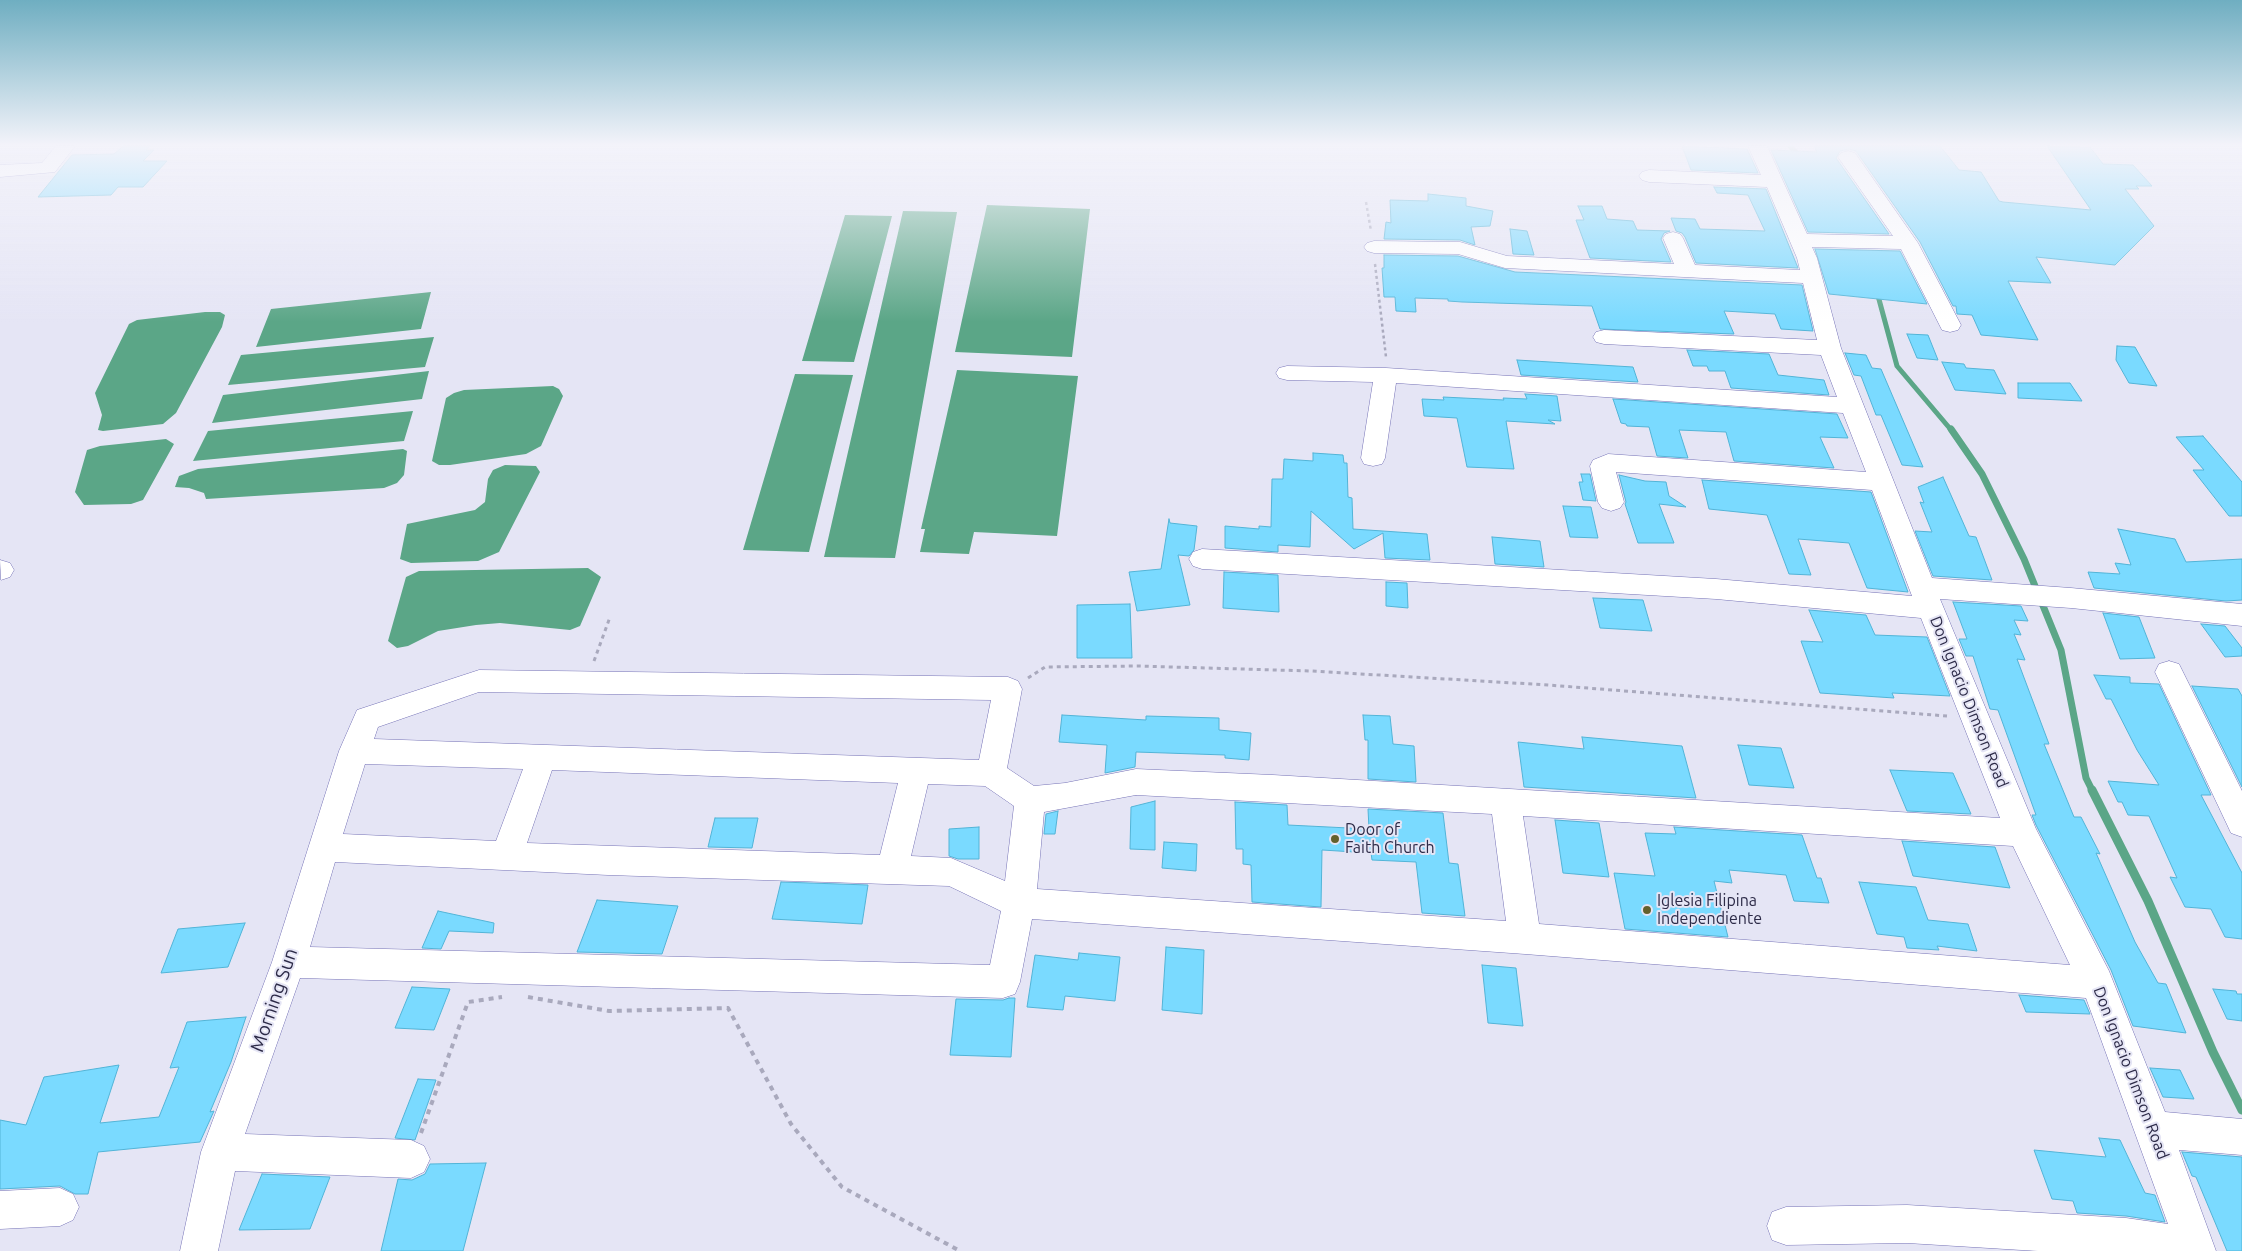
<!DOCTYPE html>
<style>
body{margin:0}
canvas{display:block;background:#e5e5f5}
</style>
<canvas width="2242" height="1251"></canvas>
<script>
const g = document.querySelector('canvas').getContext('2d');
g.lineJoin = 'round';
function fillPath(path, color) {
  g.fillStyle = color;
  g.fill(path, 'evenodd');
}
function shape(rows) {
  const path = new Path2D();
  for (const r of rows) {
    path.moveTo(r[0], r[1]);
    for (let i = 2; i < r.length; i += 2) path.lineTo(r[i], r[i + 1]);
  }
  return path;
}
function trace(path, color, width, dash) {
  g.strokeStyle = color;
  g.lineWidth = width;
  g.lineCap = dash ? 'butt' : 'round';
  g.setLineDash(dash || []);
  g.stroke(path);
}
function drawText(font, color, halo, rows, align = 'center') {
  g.font = font + ' Ubuntu,sans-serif';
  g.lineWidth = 4;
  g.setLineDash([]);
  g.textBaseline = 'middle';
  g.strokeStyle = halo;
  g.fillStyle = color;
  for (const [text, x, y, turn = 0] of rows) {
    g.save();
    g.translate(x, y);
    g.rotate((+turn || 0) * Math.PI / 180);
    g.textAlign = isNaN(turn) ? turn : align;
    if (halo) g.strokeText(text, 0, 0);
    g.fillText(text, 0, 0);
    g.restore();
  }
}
const water = shape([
 [987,205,1090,209,1072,357,955,352],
 [903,211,957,212,895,558,824,557],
 [845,215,892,216,854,362,802,361],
 [431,292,421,329,256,347,271,309],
 [205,312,220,312,225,315,222,327,176,413,163,424,103,431,98,430,102,415,95,393,129,324,137,320],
 [434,337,425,367,228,385,241,355],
 [957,370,1078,376,1057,536,974,532,969,554,920,552,925,529,921,529],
 [429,371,422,399,212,423,223,395],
 [795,374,853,375,809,552,743,550],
 [553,386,559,389,563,396,541,446,526,454,450,465,439,465,432,461,446,398,454,393,464,390],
 [413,411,404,441,193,461,208,431],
 [166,439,174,444,143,500,131,504,84,505,75,492,87,450,100,446],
 [403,449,407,451,404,475,397,483,384,488,206,499,204,493,189,488,175,487,179,476,198,469],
 [505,465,536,466,540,472,499,552,478,561,411,563,400,559,407,524,475,510,485,502,488,479,493,470],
 [588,568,601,577,580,626,570,630,500,623,476,625,438,631,408,646,397,648,388,641,406,577,419,571]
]);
const streamFar2 = shape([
 [1790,146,1800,157],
 [1877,292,1897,366,1952,431]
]);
const streamFar1 = shape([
 [1951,429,1982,474,2024,559,2061,650,2086,778,2093,792]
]);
const stream = shape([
 [2092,790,2148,901,2213,1052,2242,1110]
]);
const building = shape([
 [123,146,150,146,146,150,154,150,143,161,167,161,143,187,118,187,111,195,38,197,72,155,114,154,123,146],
 [1682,146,1747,149,1758,173,1691,170,1682,146],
 [1814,146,1940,146,1959,170,1981,172,1999,201,2003,202,2091,210,2047,146,2090,147,2103,164,2133,165,2152,186,2136,186,2139,189,2125,189,2154,226,2115,265,2036,257,2051,283,2008,281,2038,340,1981,335,1972,315,1957,314,1956,306,1953,306,1920,242,1856,151,1849,149,1840,151,1836,158,1889,234,1808,232,1771,150,1817,152,1814,146],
 [1714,187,1766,189,1798,268,1696,263,1685,237,1682,233,1676,231,1671,218,1695,219,1700,229,1765,231,1748,195,1717,193,1714,187],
 [1428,194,1466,198,1466,206,1493,211,1490,226,1471,227,1475,245,1460,240,1384,239,1386,222,1391,223,1390,200,1428,201,1428,194],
 [1578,206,1602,206,1607,219,1633,221,1637,230,1670,231,1664,233,1661,239,1671,262,1590,258,1576,220,1584,220,1578,206],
 [1510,229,1527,231,1534,255,1513,254,1510,229],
 [1815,249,1900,251,1927,304,1829,294,1815,249],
 [1384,255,1458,256,1515,272,1802,285,1813,331,1781,329,1775,314,1724,311,1734,334,1600,329,1592,306,1462,302,1448,301,1448,299,1415,298,1416,312,1396,311,1395,297,1384,297,1382,268,1384,268,1384,255],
 [1907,334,1928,335,1938,360,1917,358,1907,334],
 [2117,346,2135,347,2157,386,2129,383,2116,360,2117,346],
 [1687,350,1769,354,1778,375,1824,380,1829,395,1731,388,1725,371,1709,371,1707,366,1693,366,1687,350],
 [1845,353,1866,355,1872,368,1881,369,1923,467,1902,465,1881,415,1876,415,1861,376,1854,375,1845,353],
 [1517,360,1633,367,1638,382,1521,375,1517,360],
 [1942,362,1964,364,1966,368,1994,370,2006,394,1955,390,1942,362],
 [2018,383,2070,383,2082,401,2018,398,2018,383],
 [1525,394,1557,396,1561,421,1548,420,1555,424,1506,421,1514,469,1467,467,1457,418,1424,416,1422,399,1444,400,1443,397,1504,400,1503,398,1527,399,1525,394],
 [1613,399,1837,414,1848,438,1820,437,1834,468,1734,461,1726,432,1679,430,1688,458,1657,456,1649,427,1627,426,1626,424,1621,423,1613,399],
 [2203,436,2242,482,2242,516,2229,516,2193,470,2204,470,2176,437,2203,436],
 [1313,453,1343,455,1344,463,1347,463,1348,497,1352,498,1353,529,1427,534,1430,560,1385,558,1383,533,1354,549,1311,511,1310,547,1278,545,1278,552,1225,548,1225,526,1259,529,1259,526,1271,527,1272,479,1283,479,1284,459,1313,461,1313,453],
 [1581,474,1590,474,1596,501,1583,500,1579,482,1583,482,1581,474],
 [1619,475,1645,481,1666,482,1669,496,1686,507,1659,504,1674,543,1638,543,1625,504,1626,502,1619,475],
 [1943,477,1969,536,1976,537,1992,580,1933,576,1915,531,1932,532,1920,502,1924,503,1918,487,1943,477],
 [1702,480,1871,492,1908,592,1867,588,1849,543,1798,539,1811,575,1789,574,1767,515,1709,509,1702,480],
 [1563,506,1591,507,1598,538,1570,537,1563,506],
 [1169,519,1170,523,1197,526,1194,550,1189,556,1178,555,1190,605,1137,611,1129,572,1161,569,1169,519],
 [2118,529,2175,539,2186,562,2242,559,2242,600,2226,601,2094,588,2088,572,2120,574,2115,563,2131,565,2118,529],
 [1492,537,1540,541,1544,567,1495,564,1492,537],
 [1224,572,1278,575,1279,612,1223,608,1224,572],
 [1386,582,1407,583,1408,608,1386,606,1386,582],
 [1593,598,1643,600,1652,631,1600,628,1593,598],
 [1953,602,2021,606,2028,621,2014,620,2021,635,2014,634,2025,660,2017,659,2049,744,2044,744,2074,817,2081,817,2100,854,2096,853,2135,942,2158,983,2166,984,2186,1033,2133,1026,2111,970,2036,825,2032,815,2036,815,1998,710,1990,709,1973,656,1966,656,1959,639,1967,639,1953,602],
 [1130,604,1132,658,1077,658,1077,605,1130,604],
 [1809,610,1866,615,1875,635,1927,637,1950,696,1892,693,1894,698,1820,693,1801,641,1823,642,1809,610],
 [2103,613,2139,617,2155,658,2120,659,2103,613],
 [2201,624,2225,626,2242,648,2242,656,2225,657,2201,624],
 [2094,675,2130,677,2130,683,2159,684,2211,795,2201,795,2242,873,2242,939,2225,937,2211,909,2185,907,2170,877,2177,878,2149,816,2128,815,2122,802,2118,802,2108,781,2159,785,2137,750,2111,699,2106,699,2094,675],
 [2192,686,2238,689,2242,696,2242,787,2192,686],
 [1062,715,1146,720,1146,716,1219,718,1219,730,1251,733,1249,760,1225,758,1225,755,1136,752,1135,767,1105,773,1107,745,1059,742,1062,715],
 [1363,715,1390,716,1393,744,1414,746,1416,782,1368,779,1368,740,1365,740,1363,715],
 [1582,737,1682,746,1696,798,1524,787,1518,742,1584,749,1582,737],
 [1738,745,1781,748,1794,788,1749,785,1738,745],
 [1890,770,1953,773,1971,814,1907,811,1890,770],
 [1155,801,1155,850,1130,849,1131,807,1155,801],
 [1235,802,1287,805,1288,825,1369,829,1368,809,1443,813,1449,863,1458,864,1465,916,1422,913,1416,862,1372,860,1371,853,1322,850,1321,907,1252,902,1251,865,1243,864,1243,849,1236,849,1235,802],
 [1058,811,1055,834,1044,834,1046,814,1058,811],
 [715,818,758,818,752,848,708,847,715,818],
 [1555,820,1599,823,1609,877,1563,873,1555,820],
 [979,827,979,859,958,859,949,856,949,829,979,827],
 [1674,827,1802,835,1817,878,1821,878,1829,903,1794,901,1786,875,1729,870,1732,883,1714,881,1728,937,1625,929,1614,873,1655,876,1645,833,1676,834,1674,827],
 [1902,841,1995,847,2010,888,1913,876,1902,841],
 [1164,842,1197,844,1196,871,1162,868,1164,842],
 [781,882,868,885,862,924,772,919,781,882],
 [1859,882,1916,887,1928,920,1968,924,1977,951,1937,946,1939,950,1907,948,1904,937,1877,934,1859,882],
 [597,900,678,906,662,954,577,952,597,900],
 [438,911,494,923,493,933,449,931,441,949,422,948,438,911],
 [245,923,228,967,161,973,178,929,245,923],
 [1166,947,1204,950,1202,1014,1162,1010,1166,947],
 [1079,953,1120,957,1115,1001,1065,996,1063,1010,1027,1007,1035,955,1078,960,1079,953],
 [1482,965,1516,968,1523,1026,1488,1023,1482,965],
 [412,987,450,989,434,1030,395,1028,412,987],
 [2213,989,2236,991,2237,994,2242,994,2242,1021,2227,1019,2213,989],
 [2019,995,2084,1000,2090,1014,2026,1012,2019,995],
 [1009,998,1015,998,1011,1057,950,1055,956,999,1003,1000,1009,998],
 [246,1017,231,1062,210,1112,214,1111,200,1142,98,1152,88,1194,75,1194,60,1186,0,1189,0,1120,26,1125,44,1077,119,1065,100,1123,159,1117,179,1067,170,1068,187,1022,246,1017],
 [2150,1068,2180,1070,2194,1099,2163,1097,2150,1068],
 [418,1079,436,1080,415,1140,395,1138,418,1079],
 [2099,1138,2120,1140,2145,1193,2155,1195,2165,1222,2126,1216,2077,1213,2073,1201,2052,1199,2034,1150,2106,1157,2099,1138],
 [2182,1152,2242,1157,2242,1251,2227,1251,2196,1177,2192,1176,2182,1152],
 [486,1163,463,1251,381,1251,398,1179,412,1180,425,1174,430,1164,486,1163],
 [262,1174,330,1177,310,1229,239,1230,262,1174]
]);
const pathFar2 = shape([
 [1366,202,1371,231],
 [1375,264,1386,357]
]);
const pathFar1 = shape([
 [594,661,610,617],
 [1028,678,1045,667,1137,666,1311,671,1548,685,1947,716]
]);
const path = shape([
 [528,997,609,1011,728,1008,791,1124,842,1187,960,1251],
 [421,1133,468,1002,502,997]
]);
const minor = shape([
 [56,146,75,146,55,172,0,177,0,165,42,163,56,146],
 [1748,146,1767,146,1807,234,1893,236,1838,157,1841,153,1848,151,1855,153,1918,243,1961,325,1958,330,1950,332,1942,330,1901,249,1812,247,1817,258,1841,348,1932,578,2071,588,2242,604,2242,626,2071,608,1940,599,2036,829,2109,971,2165,1112,2242,1119,2242,1155,2179,1150,2216,1251,2038,1251,1907,1243,1786,1245,1772,1240,1767,1226,1772,1212,1786,1207,1907,1205,2126,1218,2168,1224,2086,998,1525,954,1032,919,1020,982,1015,994,1003,998,300,978,245,1134,411,1140,424,1146,430,1159,424,1172,411,1178,235,1171,218,1251,180,1251,201,1152,272,962,339,751,357,710,479,670,1008,677,1018,681,1022,689,1007,768,1034,786,1065,783,1136,769,1273,775,2000,818,1921,618,1716,599,1202,569,1193,566,1189,559,1193,552,1202,549,1716,579,1912,596,1872,490,1616,472,1624,502,1620,508,1611,511,1602,508,1598,502,1590,466,1593,460,1608,454,1866,472,1843,413,1396,383,1385,458,1382,464,1373,466,1364,464,1361,458,1373,382,1287,380,1279,378,1276,373,1279,368,1287,366,1386,368,1837,397,1821,355,1604,344,1596,342,1593,337,1596,332,1604,330,1817,340,1803,283,1505,268,1458,254,1374,253,1367,251,1364,247,1367,243,1374,241,1460,242,1507,256,1674,264,1663,238,1666,234,1673,232,1680,234,1683,238,1695,265,1800,270,1797,258,1767,187,1649,182,1642,180,1639,176,1642,172,1649,170,1761,175,1748,146],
 [479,692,991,700,979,760,374,739,378,727,479,692],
 [365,764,523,769,496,841,343,834,365,764],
 [552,770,898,783,880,855,527,843,552,770],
 [928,784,985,786,1014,806,1005,881,951,858,911,856,928,784],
 [1136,795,1492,814,1506,921,1037,889,1044,812,1136,795],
 [1523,816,2013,846,2070,965,1539,924,1523,816],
 [335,862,608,875,949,886,1001,911,990,965,310,947,335,862],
 [0,560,10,563,14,570,10,577,1,580,0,560],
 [2169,661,2179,664,2242,791,2242,837,2231,833,2155,672,2159,664,2169,661],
 [60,1188,73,1194,79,1207,73,1220,60,1226,0,1229,0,1191,60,1188]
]);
const markers = [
 [1335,839,5,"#64602d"],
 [1647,910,5,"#64602d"]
];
const streetNames = [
 ["Don Ignacio Dimson Road",1969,702,68],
 ["Don Ignacio Dimson Road",2131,1073,69]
];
const poiNames = [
 ["Door of",1345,830],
 ["Faith Church",1345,848],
 ["Iglesia Filipina",1657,901],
 ["Independiente",1657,919]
];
const nearStreetnames = [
 ["Morning Sun",274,1000,-71]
];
fillPath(water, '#5ba687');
trace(streamFar2, '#5ba687', 5);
trace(streamFar1, '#5ba687', 7);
trace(stream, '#5ba687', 9);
fillPath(building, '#7adaff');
trace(building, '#52b4d7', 1);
trace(minor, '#7673b7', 1);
trace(pathFar2, '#a9a9bd', 2.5, [3, 3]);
trace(pathFar1, '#a9a9bd', 3, [4, 4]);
trace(path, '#a9a9bd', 4, [5, 5]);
fillPath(minor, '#fff');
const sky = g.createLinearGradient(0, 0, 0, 322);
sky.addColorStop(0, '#6faec1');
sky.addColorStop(0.45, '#f3f3fa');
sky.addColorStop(1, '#f3f3fa00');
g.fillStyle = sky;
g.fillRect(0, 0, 2242, 322);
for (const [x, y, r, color] of markers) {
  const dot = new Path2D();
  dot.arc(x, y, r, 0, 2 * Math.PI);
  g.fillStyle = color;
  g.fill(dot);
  trace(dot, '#e5e5f5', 2);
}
drawText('16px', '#2d2b48', '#e5e5f5', streetNames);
drawText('16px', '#2d2b48', '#e5e5f5', poiNames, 'left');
drawText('19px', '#2d2b48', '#e5e5f5', nearStreetnames);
</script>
